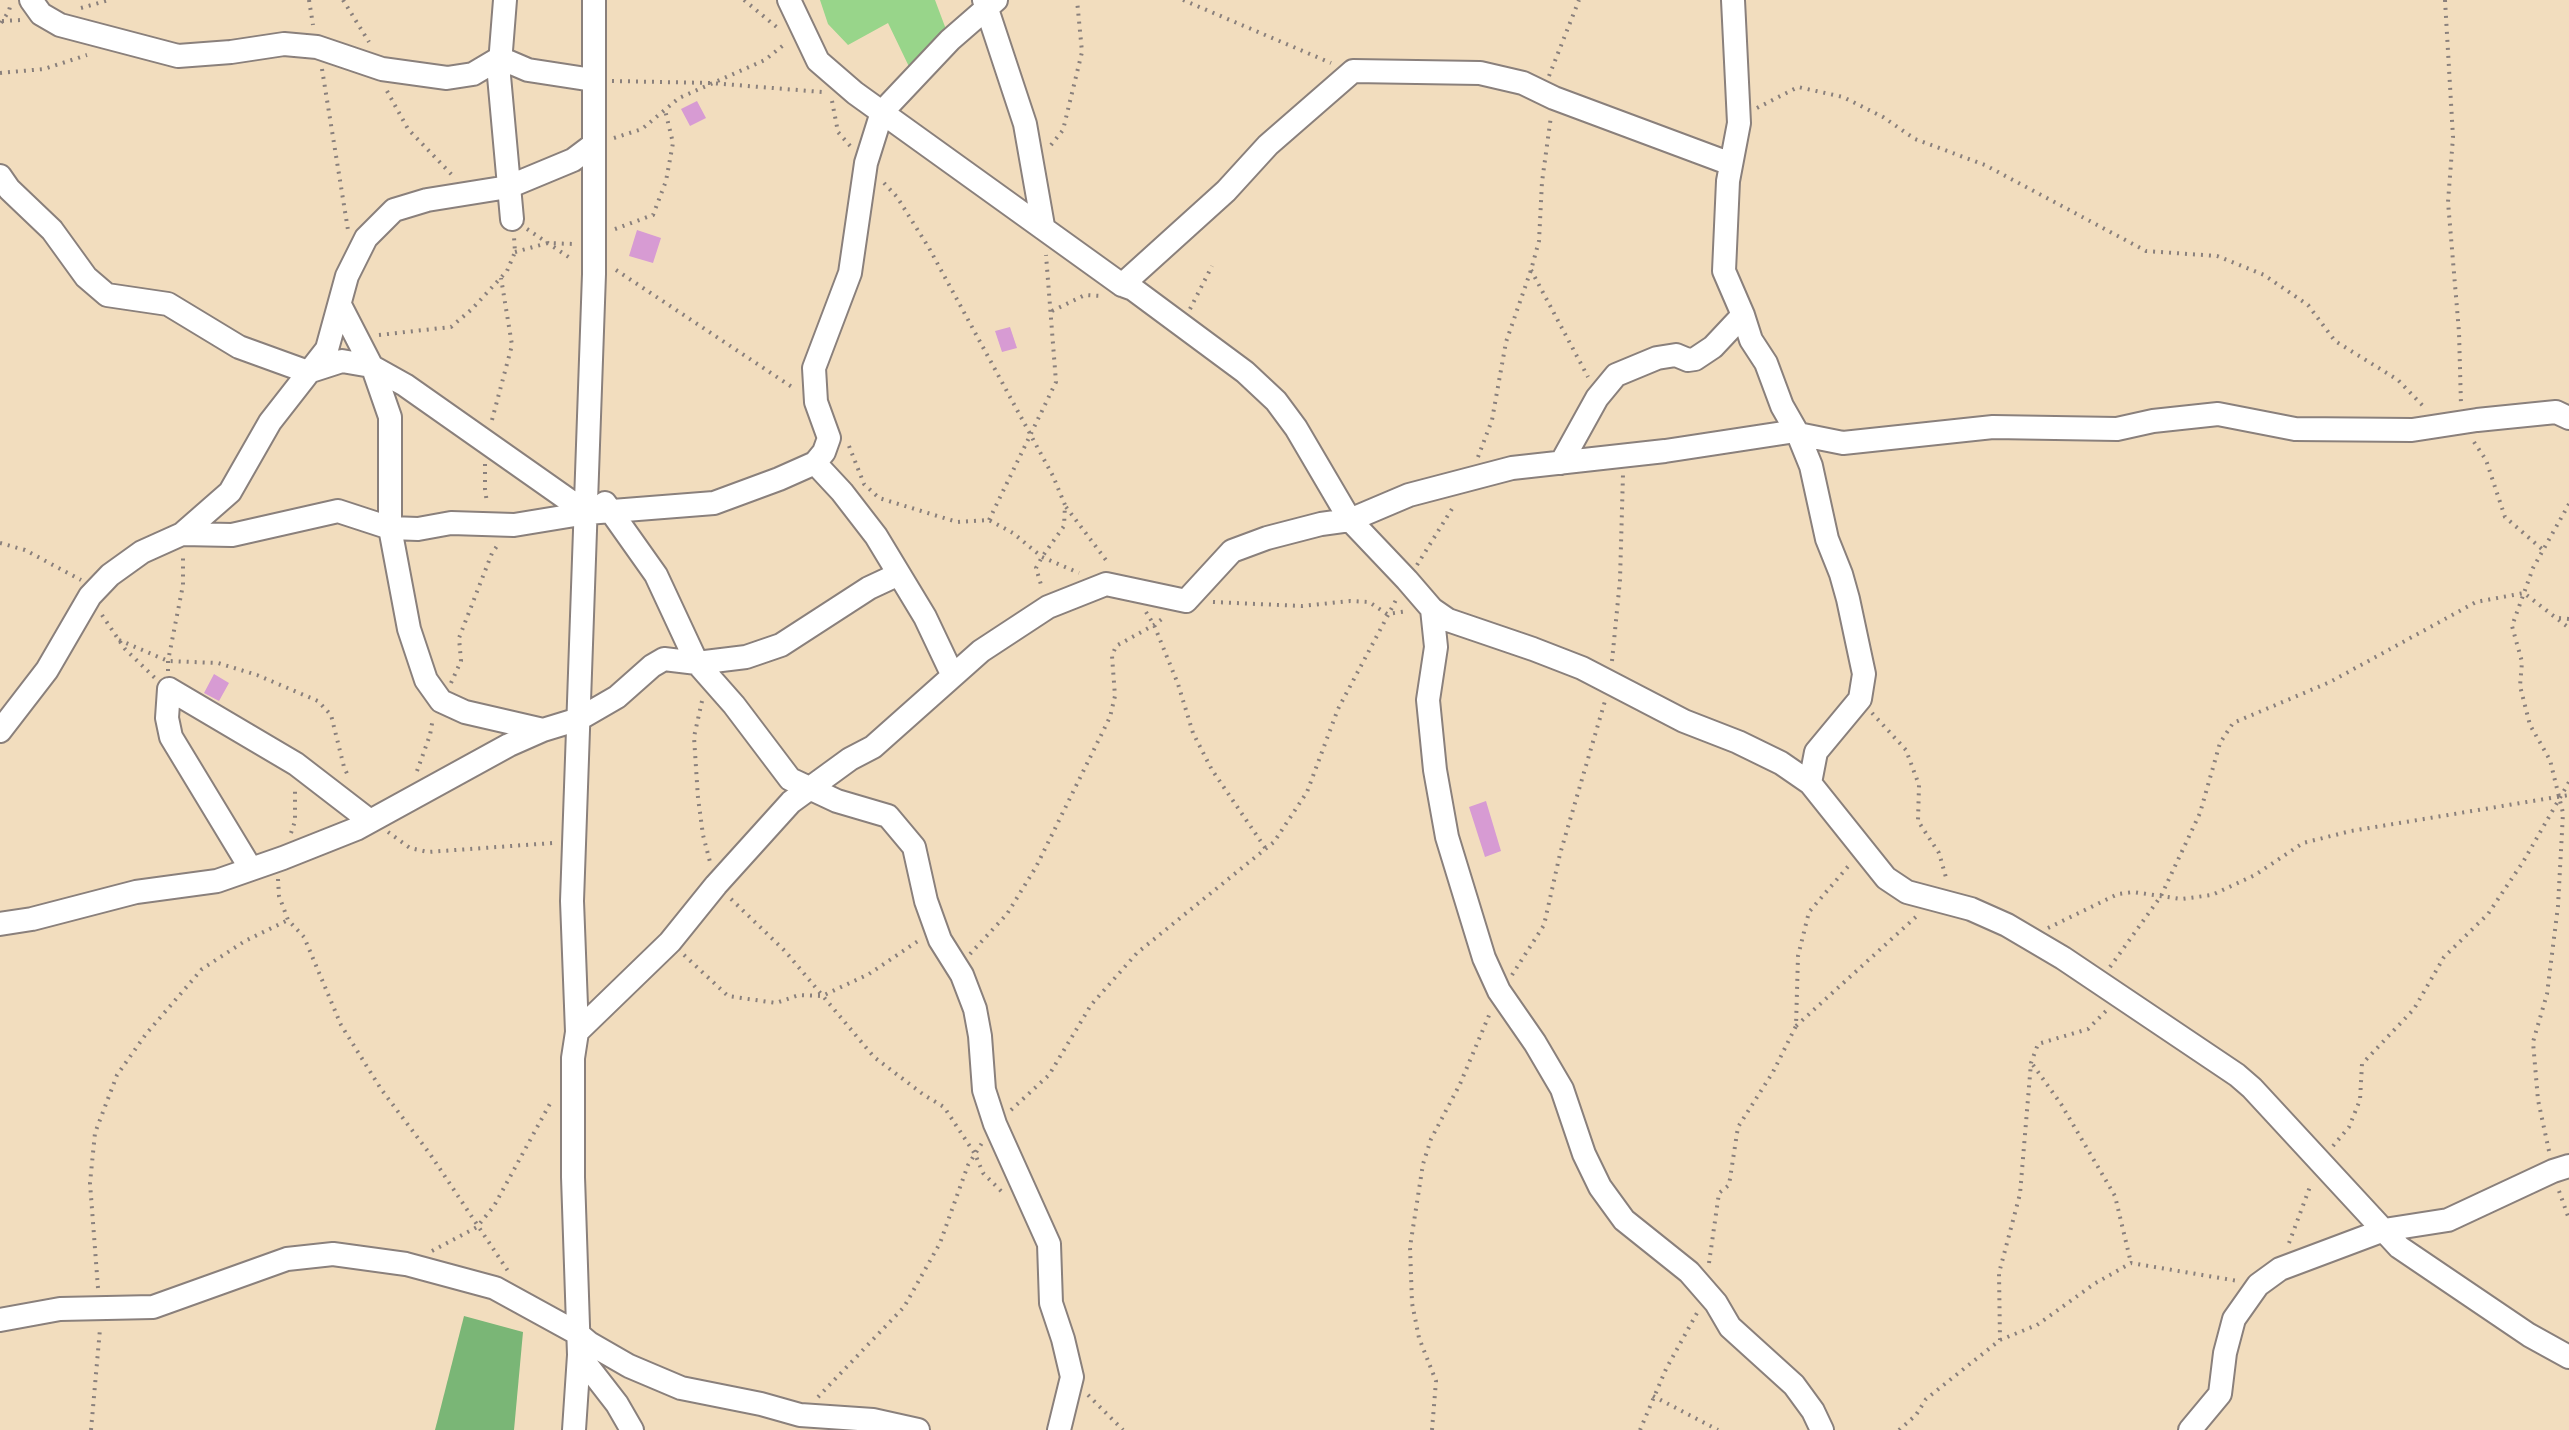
<!DOCTYPE html>
<style>
body{margin:0}
canvas{display:block;background:#f2ddbe}
</style>
<canvas width="2569" height="1430"></canvas>
<script>
const g = document.querySelector('canvas').getContext('2d');
g.lineJoin = 'round';
function fillPath(path, color) {
  g.fillStyle = color;
  g.fill(path, 'evenodd');
}
function shape(rows) {
  const path = new Path2D();
  for (const r of rows) {
    path.moveTo(r[0], r[1]);
    for (let i = 2; i < r.length; i += 2) path.lineTo(r[i], r[i + 1]);
  }
  return path;
}
function trace(path, color, width, dash) {
  g.strokeStyle = color;
  g.lineWidth = width;
  g.lineCap = dash ? 'butt' : 'round';
  g.setLineDash(dash || []);
  g.stroke(path);
}
const green = shape([
 [820,0,935,0,950,40,914,77,888,23,848,45,828,24]
]);
const forest = shape([
 [464,1316,523,1332,514,1430,435,1430]
]);
const building = shape([
 [697,101,706,118,690,126,681,109],
 [637,230,661,238,653,263,629,256],
 [1010,327,1017,348,1002,352,995,331],
 [214,674,229,683,219,701,204,693],
 [1486,801,1501,851,1485,857,1469,807]
]);
const path = shape([
 [309,0,313,25],
 [343,0,369,42],
 [744,0,779,29],
 [1183,0,1331,63],
 [2445,0,2453,137,2448,202,2459,332,2461,405],
 [81,8,109,0],
 [2,21,21,20],
 [1,23,9,11,11,2],
 [322,69,348,230],
 [0,73,44,69,87,55],
 [1549,76,1579,0],
 [612,81,711,83,822,92],
 [387,91,408,129,452,175],
 [832,101,838,132,851,147],
 [1757,108,1798,87,1843,97,1883,117,1915,139,1985,165,2146,251,2217,256,2264,275,2308,305,2335,341,2398,380,2423,406],
 [614,138,642,129,679,98,765,60,786,43],
 [1051,145,1063,130,1082,52,1077,0],
 [884,183,897,197,929,248,1053,476,1065,505,1064,526,1042,557,1036,568,1042,588],
 [527,229,573,260],
 [615,229,653,215,666,181,673,143,665,110],
 [515,252,548,243,573,244],
 [616,270,795,389],
 [1531,270,1588,377],
 [1190,309,1212,266],
 [1052,311,1085,295,1101,296],
 [379,335,451,327,472,309,507,271,515,252,514,237],
 [492,420,512,345,501,278],
 [2474,442,2486,460,2505,517,2543,550],
 [849,446,864,484,879,498,957,522,989,520,1013,533,1042,557,1079,573],
 [1478,457,1492,420,1506,342,1531,270,1539,241,1542,182,1551,116],
 [485,464,485,489,487,503],
 [1066,507,1109,564],
 [989,520,1056,382,1046,255],
 [0,543,25,550,81,580],
 [1417,565,1455,504],
 [1213,602,1302,606,1350,601,1369,602,1387,614,1408,611],
 [1146,612,1154,625,1178,684,1193,733,1212,770,1266,849],
 [102,615,125,649,155,678],
 [2559,618,2569,619],
 [119,640,168,661,218,663,257,675,318,701,331,715,344,767,349,778],
 [1612,661,1620,580,1623,474],
 [168,671,168,661,183,585,183,557],
 [451,683,461,661,459,638,492,553,497,546],
 [702,701,694,737,698,798,703,835,710,862],
 [1872,713,1906,750,1919,785,1918,821,1939,853,1947,881],
 [417,771,430,735,433,718],
 [388,832,410,848,428,852,553,843],
 [291,833,295,821,295,790],
 [278,879,279,896,288,920,304,937,341,1025,381,1089,430,1154,508,1271],
 [731,899,785,951,874,1057,924,1095,944,1107,975,1154,983,1173,1002,1192],
 [2048,928,2118,894,2133,892,2181,899,2212,895,2255,875,2303,843,2351,831,2569,795],
 [970,954,1007,914,1036,867,1110,717,1115,696,1112,656,1116,646,1154,625,1166,616],
 [684,955,728,996,776,1003,799,995,822,996,869,974,918,941],
 [2110,967,2161,896,2200,813,2220,743,2233,723,2330,682,2476,602,2524,593,2569,628],
 [1512,975,1544,925,1560,854,1605,701],
 [1796,1026,1918,915],
 [2033,1065,2061,1104,2115,1196,2131,1263],
 [1011,1110,1049,1075,1091,1005,1137,953,1274,842,1307,792,1338,709,1396,600],
 [2333,1146,2349,1127,2360,1100,2362,1064,2414,1009,2444,957,2488,914,2523,862,2569,782],
 [2549,1151,2538,1100,2533,1042,2547,994,2558,906,2563,813,2550,760,2530,725,2520,686,2522,662,2512,626,2533,568,2569,504],
 [2559,1191,2569,1219],
 [2289,1243,2311,1184],
 [432,1251,477,1227,494,1206,552,1100],
 [1709,1263,1719,1193,1729,1185,1738,1127,1773,1072,1796,1026,1798,956,1809,912,1851,863],
 [98,1288,90,1183,95,1133,117,1075,146,1034,202,969,245,941,288,920],
 [2000,1340,2037,1325,2094,1284,2131,1263,2238,1281],
 [1088,1395,1123,1430],
 [1653,1396,1718,1430],
 [818,1397,904,1307,940,1243,968,1165,982,1143],
 [91,1430,100,1329],
 [1432,1430,1436,1381,1419,1338,1412,1303,1410,1247,1423,1164,1431,1139,1460,1084,1490,1013],
 [1640,1430,1666,1369,1697,1313],
 [1899,1430,1916,1415,1926,1399,2000,1340,1999,1273,2020,1194,2031,1063,2038,1044,2088,1029,2107,1010]
]);
const street = shape([
 [31,0,41,14,60,25,178,56,231,52,284,44,317,47,382,69,447,78,473,74,500,58,528,70,593,80],
 [505,0,499,76,512,219],
 [789,0,818,61,855,93,1122,285,1133,289,1245,372,1276,401,1296,428,1350,520,1407,580,1432,609,1448,620,1533,649,1582,668,1684,721,1738,742,1781,763,1810,783,1886,878,1907,892,1971,909,2007,925,2063,958,2237,1075,2252,1088,2399,1247,2529,1335,2569,1357],
 [984,0,1025,124,1043,226],
 [1733,0,1739,123,1728,181,1724,271,1743,315,1751,340,1766,363,1782,406,1798,434,1811,466,1827,539,1841,574,1848,599,1864,674,1860,699,1816,752,1810,783],
 [0,176,9,189,52,230,86,277,107,295,168,304,239,347,308,372,342,361,371,366,405,385,587,513],
 [1122,285,1226,191,1268,145,1353,71,1480,73,1523,83,1554,98,1731,164],
 [340,305,374,371,390,417,390,528,409,629,426,680,441,701,465,712,543,730],
 [1798,434,1843,443,1993,427,2117,429,2153,421,2218,414,2295,429,2412,430,2477,420,2556,412,2569,418],
 [815,463,842,492,876,536,925,617,953,676],
 [1561,463,1597,398,1616,375,1657,358,1676,355,1688,360,1695,359,1713,347,1743,315],
 [605,503,656,575,697,663,734,705,790,779,837,801,888,816,914,847,926,901,940,940,962,975,975,1009,980,1036,984,1090,995,1124,1049,1244,1051,1303,1063,1339,1072,1377,1059,1430],
 [182,534,232,535,338,511,390,528,418,529,451,523,514,525,587,513,714,503,779,479,815,463,824,452,829,438,816,402,814,368,850,273,866,163,882,112,950,40,996,0],
 [1432,609,1436,647,1428,700,1435,770,1447,837,1484,958,1499,991,1535,1043,1562,1089,1584,1154,1600,1187,1624,1220,1689,1272,1716,1303,1730,1327,1794,1385,1813,1411,1822,1430],
 [169,689,296,764,370,821],
 [169,689,167,718,171,737,251,869],
 [0,731,47,670,90,596,110,575,142,552,182,534,230,492,270,422,327,349,347,276,366,238,394,210,427,200,508,187,573,160,593,145],
 [0,924,32,919,136,892,217,881,283,858,356,829,509,745,543,730,579,719,617,697,652,666,664,659,697,663,746,657,781,645,869,588,899,574],
 [577,1032,670,942,716,885,791,802,850,759,873,747,981,651,1048,607,1106,584,1186,601,1232,551,1267,538,1321,524,1350,520,1409,495,1512,468,1665,451,1796,431],
 [0,1320,60,1309,153,1307,287,1259,333,1254,406,1264,495,1288,577,1333,589,1343,629,1366,681,1388,761,1404,800,1415,873,1420,918,1430],
 [579,1355,617,1404,632,1430],
 [574,1430,579,1355,573,1177,573,1058,577,1032,572,901,594,274,594,0],
 [2190,1430,2220,1394,2225,1353,2234,1319,2258,1285,2280,1269,2384,1230,2448,1220,2553,1171,2569,1166]
]);
fillPath(green, '#98d58a');
fillPath(forest, '#7ab676');
fillPath(building, '#d79bd3');
trace(street, '#8a807c', 26);
trace(path, '#8a807c', 4, [2, 6]);
trace(street, '#fff', 22);
</script>
